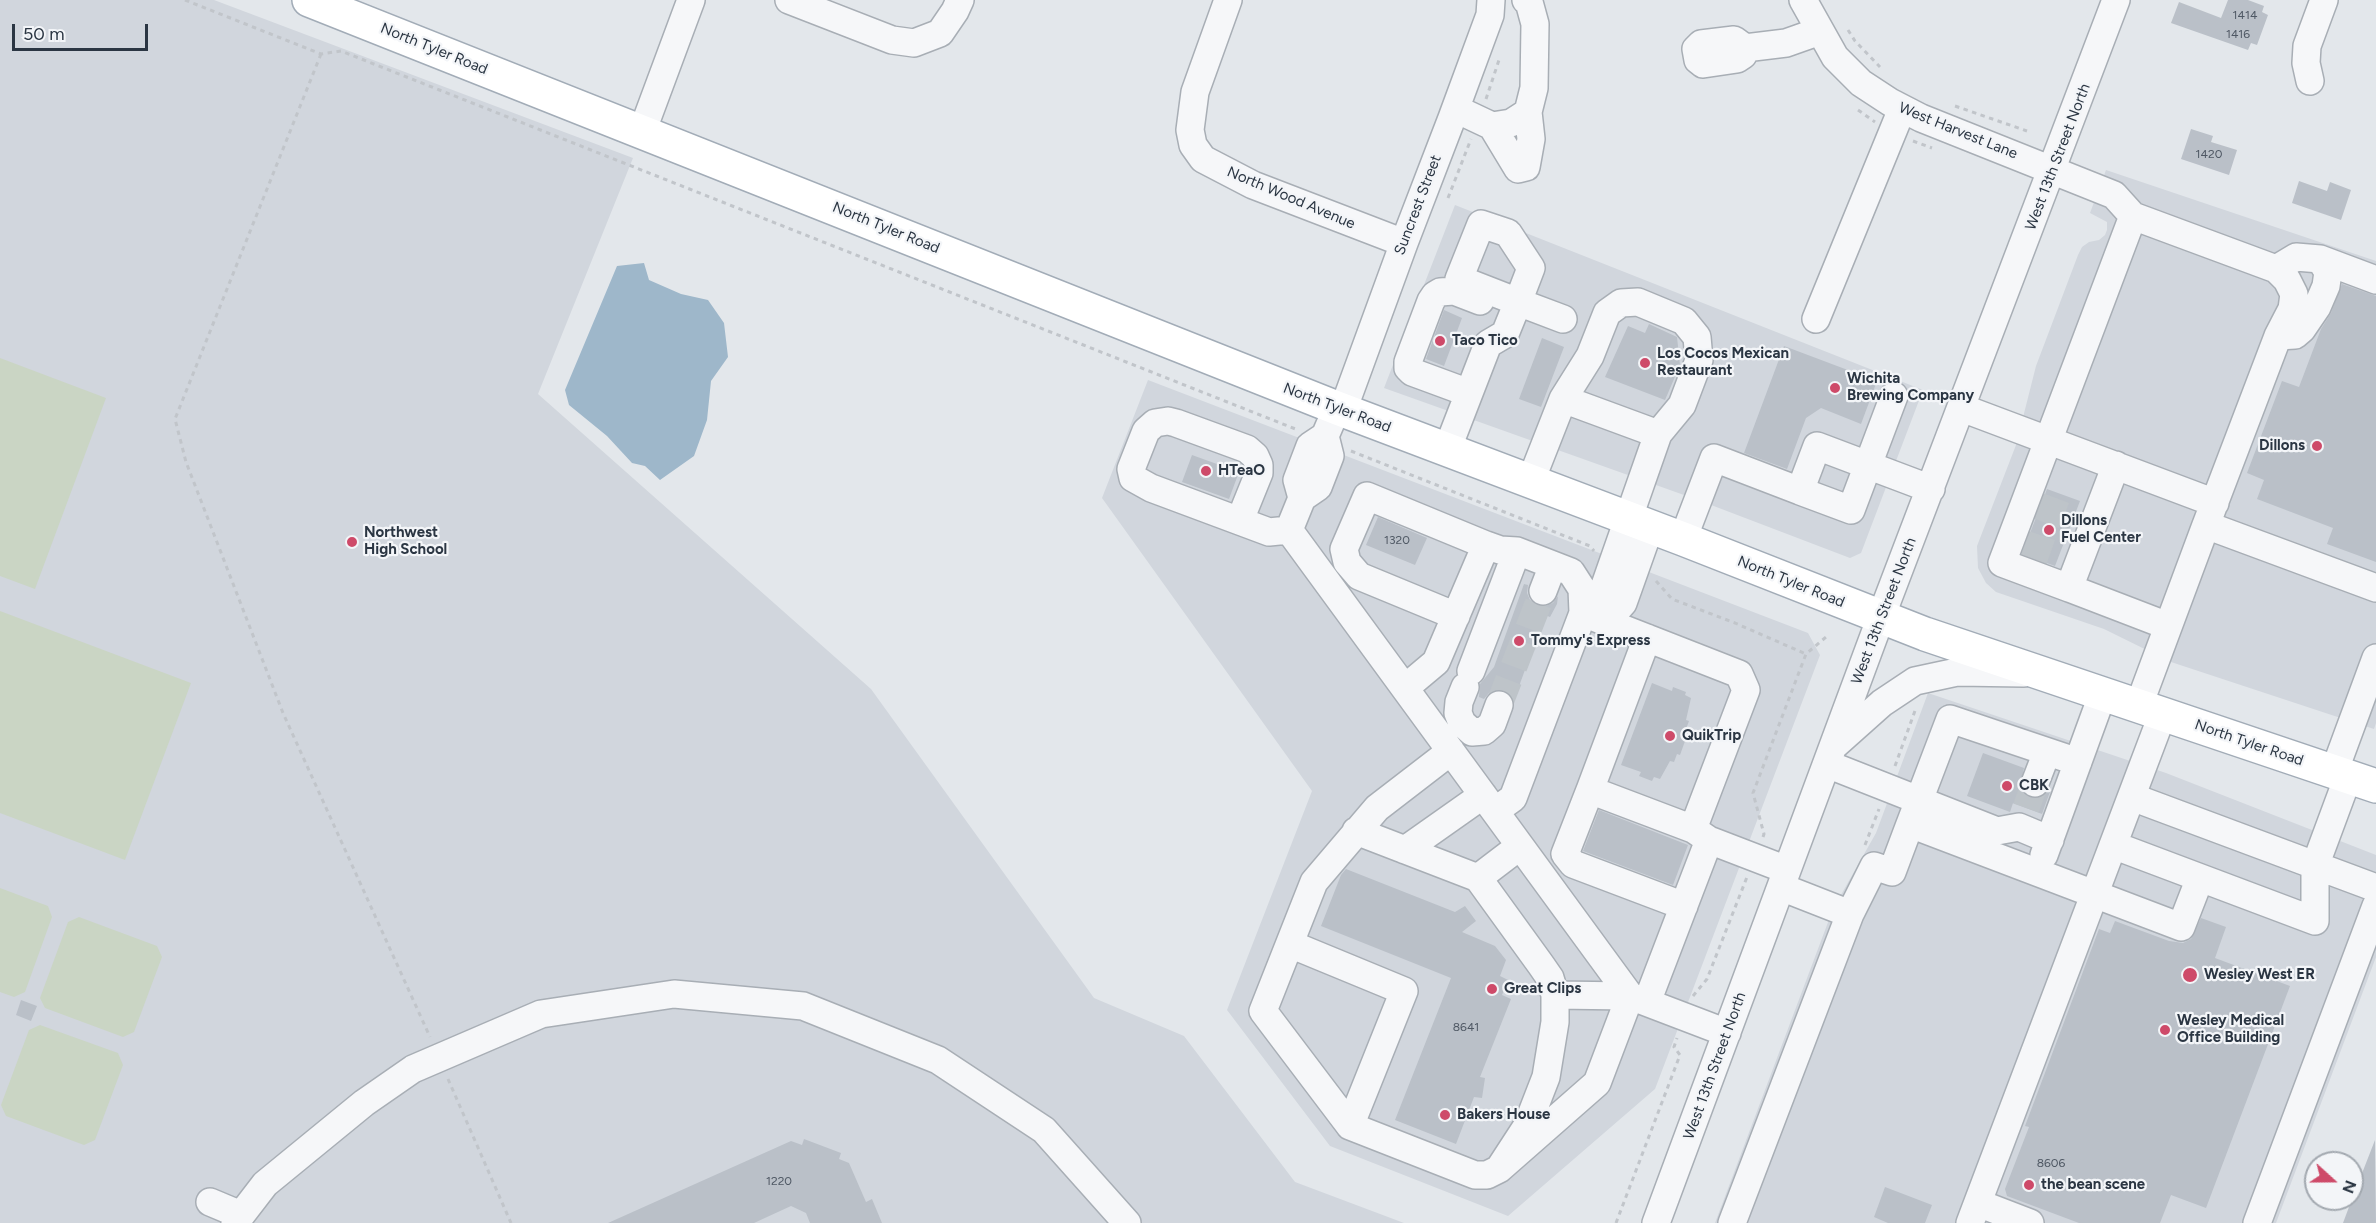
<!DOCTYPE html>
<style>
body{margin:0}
#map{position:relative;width:2376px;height:1223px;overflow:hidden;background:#e3e7eb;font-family:Figtree,sans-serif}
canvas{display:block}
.north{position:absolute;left:2304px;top:1151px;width:60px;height:60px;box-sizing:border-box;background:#f3f5f8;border:2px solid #a3a9b0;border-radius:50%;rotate:111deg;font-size:16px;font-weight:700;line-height:24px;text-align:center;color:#2b3643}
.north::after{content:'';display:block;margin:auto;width:21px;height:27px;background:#ce4a69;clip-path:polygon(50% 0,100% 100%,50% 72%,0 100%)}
.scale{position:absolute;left:12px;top:24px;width:136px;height:27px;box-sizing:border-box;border:3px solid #2b3643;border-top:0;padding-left:8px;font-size:18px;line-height:21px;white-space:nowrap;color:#2b3643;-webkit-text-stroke:4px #f3f5f8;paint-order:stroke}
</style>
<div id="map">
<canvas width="2376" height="1223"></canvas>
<div class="north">N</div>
<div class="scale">50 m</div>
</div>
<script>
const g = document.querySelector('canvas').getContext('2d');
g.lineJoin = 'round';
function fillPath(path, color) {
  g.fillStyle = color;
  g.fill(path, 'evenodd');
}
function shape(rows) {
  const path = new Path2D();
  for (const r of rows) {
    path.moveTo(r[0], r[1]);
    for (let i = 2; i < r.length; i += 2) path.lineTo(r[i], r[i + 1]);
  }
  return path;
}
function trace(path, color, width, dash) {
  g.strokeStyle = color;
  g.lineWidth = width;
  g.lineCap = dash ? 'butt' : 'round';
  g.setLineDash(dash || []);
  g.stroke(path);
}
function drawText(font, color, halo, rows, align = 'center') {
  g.font = font + ' Figtree,sans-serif';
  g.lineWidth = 4.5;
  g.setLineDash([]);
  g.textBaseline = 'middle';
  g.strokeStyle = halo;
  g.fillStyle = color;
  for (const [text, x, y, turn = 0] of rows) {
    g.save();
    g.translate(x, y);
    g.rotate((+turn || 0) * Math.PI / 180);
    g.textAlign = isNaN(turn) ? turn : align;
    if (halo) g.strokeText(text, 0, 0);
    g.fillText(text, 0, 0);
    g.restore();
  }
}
const built = shape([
 [0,0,214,0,633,158,538,394,871,689,1094,998,1184,1036,1295,1182,1404,1223,0,1223],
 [2106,170,2376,261,2376,723,2374,729,2171,662,2104,629,1996,592,1986,583,1978,568,1977,546,2016,445,2036,366,2078,255,2082,247,2089,242,2099,240,2105,235,2107,230,2107,222,2090,213],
 [1455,205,1923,390,1861,553,1850,558,1698,500,1384,388],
 [1148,380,1808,633,1820,655,1655,1089,1508,1216,1330,1146,1227,1010,1312,791,1102,498],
 [1928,693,2166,773,2376,855,2376,957,2276,1223,1715,1223,1833,909,1876,833]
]);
const green = shape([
 [0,358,106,398,35,589,0,576],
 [0,611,191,683,125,860,0,813],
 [0,888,48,906,52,917,25,992,14,997,0,992],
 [79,917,157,946,162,957,134,1032,123,1037,45,1008,40,998,68,922],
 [40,1025,118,1053,123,1065,95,1140,84,1145,6,1116,1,1105,29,1030]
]);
const water = shape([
 [644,263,649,280,681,294,708,300,724,323,728,357,711,381,707,420,694,456,660,480,645,466,632,463,607,436,569,405,565,390,617,266]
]);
const building = shape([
 [2228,0,2248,0,2264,6,2262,12,2268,15,2257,45,2251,43,2248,50,2171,23,2179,2,2221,18],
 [2191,129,2213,136,2211,142,2237,150,2229,175,2181,159],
 [2299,181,2327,191,2330,182,2351,190,2341,220,2292,203],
 [2342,284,2376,296,2376,562,2327,544,2333,528,2257,499,2264,480,2247,473,2282,381,2299,387,2321,329,2331,313],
 [1444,310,1462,318,1444,366,1426,359],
 [1649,324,1677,337,1680,365,1665,400,1605,377,1628,326,1645,333],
 [1542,338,1564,347,1541,407,1519,399],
 [1784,346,1877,381,1861,424,1821,408,1806,418,1787,469,1744,453],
 [1192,455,1239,472,1229,499,1182,482],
 [2047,489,2080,501,2055,566,2022,554],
 [1378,517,1427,538,1415,565,1366,545],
 [1524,584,1528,585,1527,593,1530,600,1537,605,1546,606,1553,603,1558,596,1557,604,1550,617,1545,615,1514,700,1505,690,1497,689,1489,693,1484,699,1479,697,1480,684,1494,667],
 [1652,683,1672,691,1673,687,1686,692,1685,695,1691,698,1686,720,1689,721,1686,729,1689,730,1680,755,1677,754,1674,762,1670,761,1660,779,1654,777,1652,781,1639,776,1641,772,1621,765],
 [1983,753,2024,768,2020,786,2023,793,2029,797,2038,798,2051,789,2042,814,2013,803,2010,812,1967,796],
 [1599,810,1688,845,1673,885,1583,851],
 [1346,869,1455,912,1465,906,1476,921,1462,932,1495,946,1506,960,1500,976,1508,980,1502,995,1511,999,1480,1077,1485,1078,1482,1098,1474,1097,1456,1144,1395,1120,1451,978,1321,926,1341,875],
 [2201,918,2226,927,2215,958,2290,986,2206,1208,2171,1195,2160,1223,2079,1223,2007,1196,2005,1189,2029,1127,2025,1126,2099,929,2110,933,2115,921,2169,941,2183,943,2191,939],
 [21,1000,37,1006,31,1021,16,1015],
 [804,1139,841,1153,839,1159,849,1163,866,1202,872,1199,882,1223,810,1223,806,1213,791,1206,754,1223,608,1223,791,1141,802,1145],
 [2375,1140,2376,1223,2343,1223,2352,1199],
 [1885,1187,1932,1205,1925,1223,1888,1223,1874,1217]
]);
const minorTunnel = shape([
 [2039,506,2073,519],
 [2025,544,2059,556],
 [1499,705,1543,591],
 [2026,808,2035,783]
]);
const path = shape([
 [185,0,321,54,341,51,1298,430],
 [1848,30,1855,41,1880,67],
 [321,54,175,419,186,462,283,713,430,1037],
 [1486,99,1500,57],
 [1955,106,2027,131],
 [1858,110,1875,122],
 [1913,141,1932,148],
 [1448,198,1471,139],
 [1351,451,1590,546,1594,551],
 [1656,581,1672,599,1735,623,1806,654],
 [1895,766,1916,708],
 [1763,837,1764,834,1753,793,1806,654,1826,637],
 [1865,845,1879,809],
 [1693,996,1707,979,1747,877],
 [448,1079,511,1223],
 [1616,1223,1680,1055,1674,1047,1677,1038]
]);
const minor = shape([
 [789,0,892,40,914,43,940,33,955,11,960,0],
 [1228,0,1195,92,1190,130,1193,145,1203,159,1253,185,1404,243],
 [1803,0,1835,57,1861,83,1890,102,1921,118,2114,195,2133,216,2276,269,2287,280,2294,294,2292,309,2278,336,2206,525],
 [1745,48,1734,40,1701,44,1696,49,1698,60,1703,64,1737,59,1743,55,1745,48,1786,43,1820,31],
 [2310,81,2306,63,2307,46,2324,0],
 [1456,109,1492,126,1511,123,1528,112,1534,88,1535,24,1529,2,1526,0],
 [1492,126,1518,169,1526,167,1531,139,1528,112],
 [642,132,691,0],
 [2276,269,2296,257,2320,259,2376,280],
 [1816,319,1902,109],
 [2278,336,2295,335,2302,329,2317,307,2326,286,2328,272,2320,259],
 [1469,393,1412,372,1408,368,1408,362,1431,301,1435,295,1440,292,1454,291,1480,301],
 [1563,399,1590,356,1607,313,1621,303,1638,302,1684,321,1697,337,1699,360,1682,405,1658,434],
 [1337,408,1325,436,1330,456,1318,487,1302,498,1289,530,1630,996,1727,1033],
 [1962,408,2215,503],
 [1343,410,1404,243,1452,118,1490,15,1491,0],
 [1447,450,1488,344,1505,334,1518,302,1531,268,1508,233,1481,224,1459,279,1518,302,1563,319],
 [2116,465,2069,588,2168,626],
 [1530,483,1563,399,1658,434,1602,594,1606,622],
 [1800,491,1851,510,1894,396],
 [1302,498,1297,480,1310,446,1325,436],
 [1240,520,1259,473,1259,465,1255,456,1247,449,1176,423,1168,421,1155,423,1146,431,1131,469,1133,478,1151,488,1269,532,1289,530],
 [1683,539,1714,458,1800,491,1817,446,1931,489],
 [2069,588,2002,563,2133,216],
 [1543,591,1553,565],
 [1456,616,1359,576,1347,562,1344,549,1367,496,1486,545],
 [1606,622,1623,603,1650,527],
 [1647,638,1590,790,1693,829],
 [1471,671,1517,551],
 [1465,687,1459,702,1458,713,1462,723,1472,732,1484,731,1492,724,1499,705],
 [1405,688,1436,662,1486,545,1500,550,1517,551,1571,572,1582,589,1583,613],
 [2139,705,2206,525,2376,588],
 [1836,744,1882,703,1915,681,1957,672,2024,673],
 [1451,751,1377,808,1314,882,1263,1011,1350,1126,1475,1175,1487,1175,1499,1169,1597,1083,1630,996,1555,995,1555,1022,1546,1077,1527,1126,1499,1169],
 [1827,764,1997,831,2019,827,2050,840],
 [2334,772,2376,658],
 [2035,783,2047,752],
 [1590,790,1565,854,1573,864,1684,906],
 [2132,797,2376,888],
 [1495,811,1513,798,1583,613,1739,674,1746,690,1693,829,1709,840],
 [1910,824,1950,719,2078,762],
 [1356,831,1478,878,1541,965,1550,978,1555,995],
 [2113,845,2315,921,2315,866,2348,777],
 [1405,850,1483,795],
 [2044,855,2103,693],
 [1478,878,1520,846],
 [1781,887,1850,914],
 [1290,944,1404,991,1350,1126],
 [1647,1002,1709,840,1787,870],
 [210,1202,241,1215],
 [1978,1203,2030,1223],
 [235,1223,265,1184,364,1103,413,1069,541,1014,674,994,803,1006,938,1060,1044,1130,1127,1223],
 [1656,1223,1881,617,2116,0],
 [1732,1223,1850,914,1874,866,1892,872,1910,824,2181,927,2200,878],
 [1970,1223,2163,713],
 [2257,1223,2376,906]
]);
const major = shape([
 [309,0,1337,408,1683,539,1925,634,2376,786]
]);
const markers = [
 [1440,341,6,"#ce4a69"],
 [1645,363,6,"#ce4a69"],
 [1835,388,6,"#ce4a69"],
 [2317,446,6,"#ce4a69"],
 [1206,471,6,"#ce4a69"],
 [2049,530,6,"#ce4a69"],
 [352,542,6,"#ce4a69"],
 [1519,641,6,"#ce4a69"],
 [1670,736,6,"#ce4a69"],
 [2007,786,6,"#ce4a69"],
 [2190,975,8,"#ce4a69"],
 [1492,989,6,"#ce4a69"],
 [2165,1030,6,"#ce4a69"],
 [1445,1115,6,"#ce4a69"],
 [2029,1185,6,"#ce4a69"]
];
const numberNames = [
 ["1414",2245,15],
 ["1416",2238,34],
 ["1420",2209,154],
 ["1320",1397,540],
 ["8641",1466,1027],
 ["8606",2051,1163],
 ["1220",779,1181]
];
const streetNames = [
 ["North Tyler Road",434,49,22],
 ["West Harvest Lane",1958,131,22],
 ["West 13th Street North",2058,157,-69],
 ["North Wood Avenue",1291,198,23],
 ["Suncrest Street",1418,205,-69],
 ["North Tyler Road",886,228,22],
 ["North Tyler Road",1337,408,21],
 ["North Tyler Road",1791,582,22],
 ["West 13th Street North",1884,611,-69],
 ["North Tyler Road",2249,743,19],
 ["West 13th Street North",1715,1066,-70]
];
const poiNames = [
 ["Taco Tico",1452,341],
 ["Los Cocos Mexican",1657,354],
 ["Restaurant",1657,371],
 ["Wichita",1847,379],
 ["Brewing Company",1847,396],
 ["Dillons",2305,446,"right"],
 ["HTeaO",1218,471],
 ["Dillons",2061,521],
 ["Fuel Center",2061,538],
 ["Northwest",364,533],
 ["High School",364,550],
 ["Tommy's Express",1531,641],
 ["QuikTrip",1682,736],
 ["CBK",2019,786],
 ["Wesley West ER",2204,975],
 ["Great Clips",1504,989],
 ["Wesley Medical",2177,1021],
 ["Office Building",2177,1038],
 ["Bakers House",1457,1115],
 ["the bean scene",2041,1185]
];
fillPath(built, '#d1d6dd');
fillPath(green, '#cad5c4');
fillPath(water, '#9eb7ca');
fillPath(building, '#bac0c8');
trace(minorTunnel, '#bec4c9', 27, [27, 14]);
trace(minor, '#a8aeb5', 30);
trace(major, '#a2acb7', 36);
trace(path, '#c1c5ca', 3, [4.5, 4.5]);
trace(minor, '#f6f7f9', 27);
trace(major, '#fff', 33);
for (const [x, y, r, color] of markers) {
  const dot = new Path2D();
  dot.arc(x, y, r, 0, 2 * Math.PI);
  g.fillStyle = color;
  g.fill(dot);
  trace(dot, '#f3f5f8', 2);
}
drawText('12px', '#4f5864', null, numberNames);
drawText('15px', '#2b3643', '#f3f5f8', streetNames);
drawText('bold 15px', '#2b3643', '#f3f5f8', poiNames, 'left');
</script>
